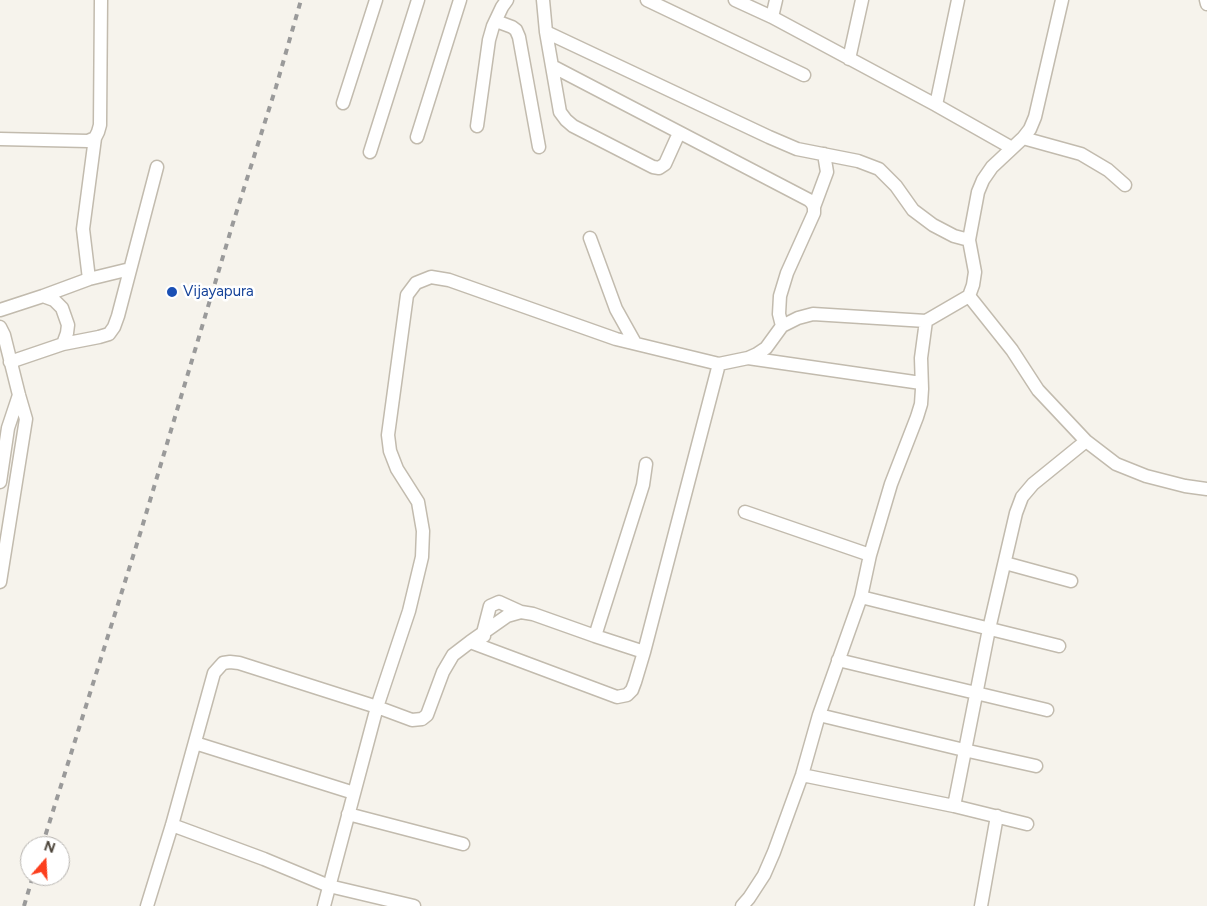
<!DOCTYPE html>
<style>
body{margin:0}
#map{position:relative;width:1207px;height:906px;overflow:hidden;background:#f6f3ec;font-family:Figtree,sans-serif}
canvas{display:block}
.north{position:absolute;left:20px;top:836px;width:50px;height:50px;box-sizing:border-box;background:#fff;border:1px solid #b7b4b0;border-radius:50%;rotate:19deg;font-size:14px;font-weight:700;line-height:20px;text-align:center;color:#4b4439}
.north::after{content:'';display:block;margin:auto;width:18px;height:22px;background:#fc3f1d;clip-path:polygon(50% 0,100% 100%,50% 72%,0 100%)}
</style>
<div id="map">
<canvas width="1207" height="906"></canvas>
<div class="north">N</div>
</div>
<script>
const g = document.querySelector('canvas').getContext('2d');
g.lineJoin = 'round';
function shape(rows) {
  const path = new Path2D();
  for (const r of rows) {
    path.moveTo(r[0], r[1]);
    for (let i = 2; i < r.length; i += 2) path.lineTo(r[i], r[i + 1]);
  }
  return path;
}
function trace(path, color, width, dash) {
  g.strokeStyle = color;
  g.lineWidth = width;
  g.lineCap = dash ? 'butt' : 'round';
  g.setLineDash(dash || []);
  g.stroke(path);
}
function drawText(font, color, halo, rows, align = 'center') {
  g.font = font + ' Figtree,sans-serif';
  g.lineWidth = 5;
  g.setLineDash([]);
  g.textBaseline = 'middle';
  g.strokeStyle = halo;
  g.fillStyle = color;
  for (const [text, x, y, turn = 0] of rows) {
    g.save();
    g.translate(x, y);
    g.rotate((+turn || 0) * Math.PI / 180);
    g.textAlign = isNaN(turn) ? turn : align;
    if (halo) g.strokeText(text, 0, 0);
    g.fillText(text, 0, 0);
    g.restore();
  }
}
const minor = shape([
 [543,0,546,32,769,137,797,149,858,161,879,169,896,186,913,210,933,225,954,236,969,240,978,192,983,180,992,167,1023,138,1030,129,1035,117,1062,0],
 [647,0,804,75],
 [735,0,772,17,936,105,1012,148],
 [1206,0,1207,4],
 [772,17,776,0],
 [496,21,512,27,516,30,519,37,539,147],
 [546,32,560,112,566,120,573,126,653,167,659,168,665,164,679,133],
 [849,59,862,0],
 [552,66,809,200,812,203,814,207,814,213,787,273,780,296,779,314,782,326],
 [343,103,376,0],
 [936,105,958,0],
 [477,126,489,40,493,26,502,7,507,0],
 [417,137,460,0],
 [1023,138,1081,154,1108,170,1125,185],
 [0,139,88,141,95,138,98,132,100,125,101,0],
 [370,152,418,0],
 [814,207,827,172,824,154],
 [590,238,616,309,635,343],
 [89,279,83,229,95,138],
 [43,296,54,300,62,308,68,325,67,333,63,344],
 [969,296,1012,350,1038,390,1086,441,1116,464,1146,476,1185,486,1207,489],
 [0,310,43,296,89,279,130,269],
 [926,321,969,296,973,285,975,272,969,240],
 [0,327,4,335,19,395,26,419,0,582],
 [748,358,921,383],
 [10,362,63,344,99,337,109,334,114,327,118,316,157,167],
 [0,482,8,428,19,395],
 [745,512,870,555],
 [1005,563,1071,581],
 [861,597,1059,646],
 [484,636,483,633,490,606,499,602,521,612],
 [595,636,643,485,646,464],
 [470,642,507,616,521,612,533,614,595,636,644,652],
 [838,660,1047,710],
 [819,715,964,750,1036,766],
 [195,743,354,793],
 [802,775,954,806,1027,824],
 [954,806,989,629,1016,513,1022,497,1033,484,1086,441],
 [348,814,463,844],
 [172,825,264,859,329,886,414,906],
 [147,906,172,825,214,673,223,663,230,662,239,663,377,707,412,720,422,719,427,715,443,672,453,655,470,642,617,697,627,695,632,690,635,682,644,652,719,364],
 [324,906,377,707,409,611,422,557,423,531,418,502,397,469,390,451,388,435,407,295,416,283,431,277,449,280,616,339,719,364,748,358,757,354,766,348,782,326,798,318,813,314,926,321,921,358,922,389,921,404,917,417,891,484,870,555,861,597,819,715,802,775,774,852,764,875,749,898,742,906],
 [981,906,997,816]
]);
const rail = shape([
 [42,846,140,534,233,223,276,87,301,0],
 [24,906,33,876]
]);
const markers = [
 [172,292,6,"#1a4fb4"]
];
const transitNames = [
 ["Vijayapura",183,292]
];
trace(minor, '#c2bbae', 15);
trace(minor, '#fff', 12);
trace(rail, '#9a9a9a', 4, [6, 6]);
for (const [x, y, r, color] of markers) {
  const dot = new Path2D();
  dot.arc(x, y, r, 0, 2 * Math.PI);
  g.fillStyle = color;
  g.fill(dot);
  trace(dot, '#fff', 2);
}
drawText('15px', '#164399', '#fff', transitNames, 'left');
</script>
